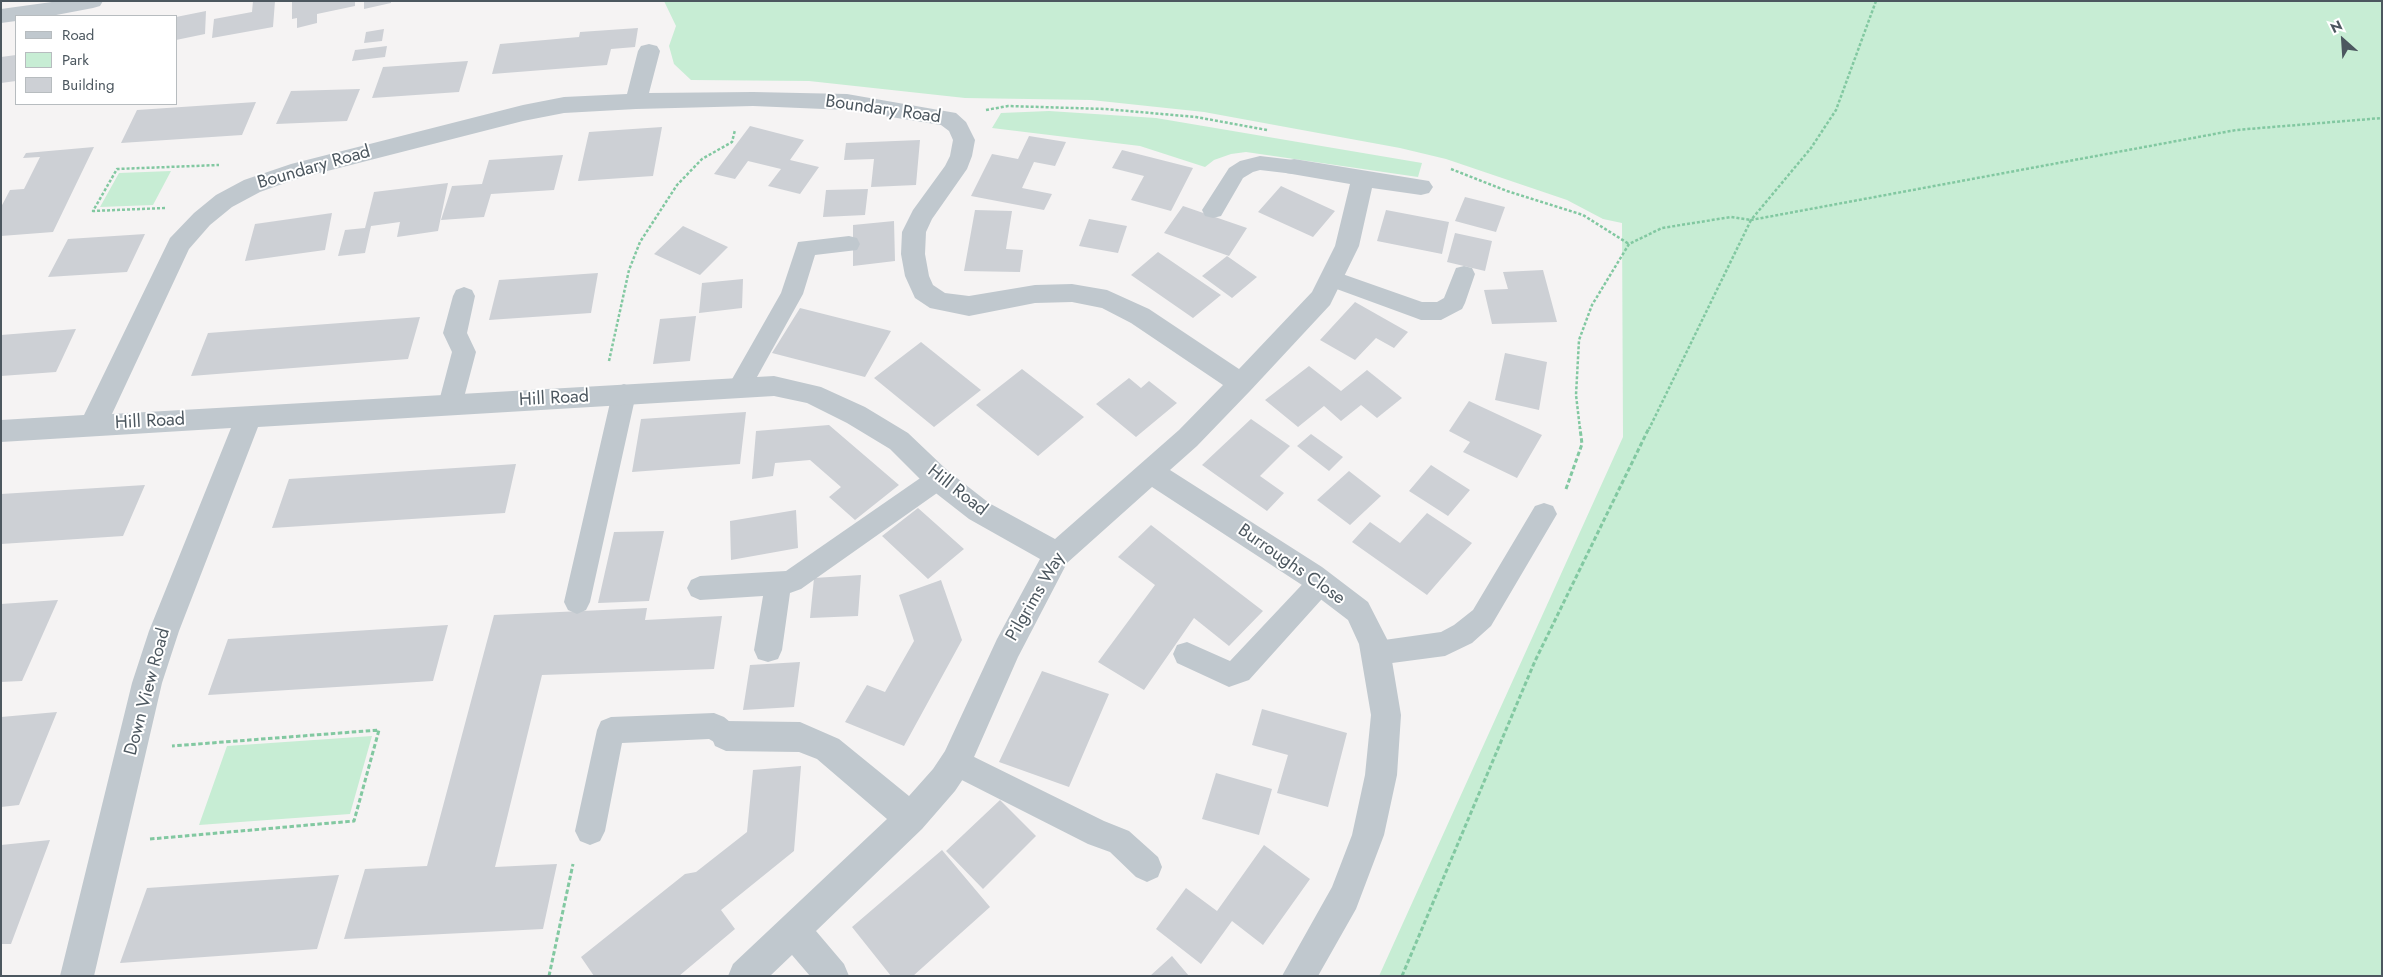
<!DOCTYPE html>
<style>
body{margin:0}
#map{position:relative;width:2383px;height:977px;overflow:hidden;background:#f5f3f3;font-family:Jost,sans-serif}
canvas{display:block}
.frame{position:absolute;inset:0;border:2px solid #4c575f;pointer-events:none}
.legend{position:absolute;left:15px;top:15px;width:162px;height:90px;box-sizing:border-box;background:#fff;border:1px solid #b7bcbf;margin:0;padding:6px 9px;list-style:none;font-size:15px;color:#4c575f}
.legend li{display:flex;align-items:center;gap:10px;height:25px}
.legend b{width:25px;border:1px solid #b7bcbf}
.north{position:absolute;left:2318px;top:15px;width:50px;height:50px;-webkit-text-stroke:4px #fff;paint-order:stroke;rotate:334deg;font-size:14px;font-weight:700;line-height:20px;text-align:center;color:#4c575f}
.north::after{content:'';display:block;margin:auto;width:18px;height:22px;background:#4c575f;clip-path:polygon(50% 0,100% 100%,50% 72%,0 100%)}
</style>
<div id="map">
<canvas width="2383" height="977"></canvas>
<div class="frame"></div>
<ul class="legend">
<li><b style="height:6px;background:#c0c8ce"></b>Road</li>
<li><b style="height:14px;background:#c7edd4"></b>Park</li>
<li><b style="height:14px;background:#cdd0d5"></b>Building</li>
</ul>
<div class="north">N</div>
</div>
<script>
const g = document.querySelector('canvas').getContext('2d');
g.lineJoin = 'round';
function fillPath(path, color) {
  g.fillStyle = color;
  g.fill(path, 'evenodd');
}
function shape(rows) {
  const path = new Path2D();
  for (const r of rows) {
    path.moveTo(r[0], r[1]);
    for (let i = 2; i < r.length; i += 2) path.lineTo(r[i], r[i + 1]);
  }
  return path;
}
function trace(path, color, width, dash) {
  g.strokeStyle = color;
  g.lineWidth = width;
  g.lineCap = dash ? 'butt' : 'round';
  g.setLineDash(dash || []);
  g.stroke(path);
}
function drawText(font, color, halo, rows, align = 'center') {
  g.font = font + ' Jost,sans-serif';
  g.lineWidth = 4;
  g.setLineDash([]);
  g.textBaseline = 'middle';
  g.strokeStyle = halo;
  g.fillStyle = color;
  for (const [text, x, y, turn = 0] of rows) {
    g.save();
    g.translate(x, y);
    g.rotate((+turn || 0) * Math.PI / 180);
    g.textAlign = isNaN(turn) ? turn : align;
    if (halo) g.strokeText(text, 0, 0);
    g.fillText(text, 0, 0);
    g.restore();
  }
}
const green = shape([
 [664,1,2382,1,2382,976,1379,976,1623,437,1622,223,1603,219,1567,200,1446,159,1400,148,1204,112,1091,100,965,98,809,81,691,80,674,64,669,46,676,26],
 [1049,111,1156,118,1422,163,1418,177,1246,152,1231,154,1214,160,1205,167,1140,146,992,128,1001,113],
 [171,171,153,205,100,207,119,173],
 [372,736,350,814,199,825,227,746]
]);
const building = shape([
 [253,1,275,1,273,27,212,38,214,19,252,12],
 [292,1,355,1,355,6,317,14,317,23,297,28,297,18,292,19],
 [364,1,391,1,391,3,364,9],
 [206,11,205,34,176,40,176,17],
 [638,28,635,47,611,49,607,65,492,74,500,44,579,37,580,32],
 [384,29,382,41,364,43,366,32],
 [387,46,385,57,352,61,355,50],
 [16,55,16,81,1,83,1,57],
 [468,61,459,92,372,98,383,67],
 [360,89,347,121,276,124,291,91],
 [256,102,242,135,121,143,137,110],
 [750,126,804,140,790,160,819,167,800,194,768,186,781,169,748,161,735,179,714,174],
 [662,127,653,176,578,181,589,132],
 [1029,136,1066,142,1055,166,1034,162,1022,188,1052,194,1044,210,971,196,992,154,1018,159],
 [920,140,916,185,871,187,874,159,844,160,846,143],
 [94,147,53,232,1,236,1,207,10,190,24,189,40,157,23,158,26,153],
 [1122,150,1193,168,1171,211,1131,200,1144,176,1112,168],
 [563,155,554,190,491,194,484,217,441,220,452,186,482,184,489,160],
 [448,183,438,231,397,237,400,222,371,226,365,253,338,256,345,230,365,228,374,192],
 [1281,186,1335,211,1313,237,1258,212],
 [868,189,865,215,823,217,826,190],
 [1465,197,1505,207,1496,232,1455,221],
 [1183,206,1247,228,1229,256,1164,233],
 [975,210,1012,211,1006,249,1023,250,1020,272,964,271],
 [1386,210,1449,222,1442,254,1377,241],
 [332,213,325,250,245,261,255,224],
 [1089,219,1127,226,1118,253,1079,246],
 [894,221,895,261,853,266,853,225],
 [683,226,728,247,700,275,654,254],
 [1455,233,1492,241,1485,271,1447,262],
 [145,234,127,272,48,277,68,239],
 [1158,252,1221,295,1193,318,1131,275],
 [1227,256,1257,277,1232,298,1202,276],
 [1543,270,1557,322,1492,324,1484,290,1508,289,1503,272],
 [598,273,591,313,489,320,499,280],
 [743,279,742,308,699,313,702,283],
 [1355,302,1408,332,1394,348,1376,338,1355,360,1320,340],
 [800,308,891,331,865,377,772,353],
 [696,316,690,361,653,364,660,319],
 [420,317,408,359,191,376,208,333],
 [76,329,56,372,1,376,1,335],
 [921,342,981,390,934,427,874,378],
 [1505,353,1547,362,1539,410,1495,400],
 [1309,366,1341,391,1367,370,1402,398,1377,418,1361,405,1341,421,1324,406,1298,427,1265,400],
 [1022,369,1084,417,1038,456,976,405],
 [1129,378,1141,388,1149,381,1177,403,1136,437,1096,404],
 [1469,401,1542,435,1517,478,1463,452,1470,442,1449,431],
 [746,412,740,464,632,472,641,419],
 [1251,419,1290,446,1260,476,1284,493,1267,511,1202,465],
 [829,425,899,485,855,520,829,497,841,487,810,460,775,463,773,476,752,479,756,431],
 [1311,434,1343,457,1329,471,1297,446],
 [516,464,505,513,272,528,289,479],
 [1431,465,1470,490,1448,516,1409,491],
 [1349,471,1381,496,1350,525,1317,500],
 [145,485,123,536,1,544,1,494],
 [918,508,964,549,928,579,882,536],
 [796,510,798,548,731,560,730,521],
 [1427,513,1472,543,1427,595,1352,542,1370,522,1400,543],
 [1151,525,1263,611,1229,646,1194,618,1144,690,1098,662,1155,585,1118,557],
 [664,531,649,601,598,603,614,532],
 [861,575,858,616,810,618,814,578],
 [941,580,962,640,904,746,845,722,867,685,885,692,914,641,899,595],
 [58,600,22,681,1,682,1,604],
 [647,608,645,620,722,616,714,669,542,675,495,867,557,864,543,929,344,939,365,869,427,866,494,615],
 [448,625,433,681,208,695,228,639],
 [800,662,794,707,743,710,750,665],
 [1042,671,1109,694,1069,787,999,762],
 [1262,709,1347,733,1328,807,1277,793,1288,755,1252,745],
 [57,712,19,805,1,807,1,717],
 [801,766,794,851,721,910,735,929,679,976,594,976,581,957,685,874,696,872,747,832,753,770],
 [1216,773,1272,789,1259,835,1202,819],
 [1000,800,1036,836,983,889,946,851],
 [50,840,11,944,1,944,1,845],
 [1264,845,1310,879,1263,945,1232,921,1201,964,1156,929,1186,888,1217,911],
 [942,850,990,907,913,976,891,976,852,927],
 [339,875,317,949,120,963,147,888],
 [1172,956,1189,976,1150,976]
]);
const pathFar1 = shape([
 [1876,1,1836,110,1811,148,1751,220,2236,130,2382,118],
 [986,110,1008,106,1105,109,1196,117,1267,130],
 [1451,169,1507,191,1583,215,1629,244],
 [165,208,93,211,117,169,219,165],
 [609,361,629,270,640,242,677,185,702,159,732,142,735,130],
 [1580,429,1576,395,1579,340,1592,305,1629,244,1662,228,1731,217,1751,220,1649,429]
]);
const path = shape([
 [1566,489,1582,444,1580,428],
 [150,839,354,821,379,730,172,746],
 [549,976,573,864],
 [1402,976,1535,661,1649,428]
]);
const service = shape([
 [1260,156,1294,160,1301,162,1305,167,1301,172,1294,174,1260,170,1253,172,1243,178,1221,216,1213,218,1205,216,1202,210,1229,168,1240,161,1260,156],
 [849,236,857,238,860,244,857,250,815,255,803,294,747,395,739,397,731,395,727,388,781,293,798,242,849,236],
 [1464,266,1472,268,1475,274,1465,303,1462,309,1441,320,1421,320,1413,317,1323,284,1320,278,1323,272,1331,270,1422,302,1437,302,1444,298,1456,268,1464,266],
 [464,287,472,290,475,296,467,333,476,352,462,405,458,412,450,415,442,412,438,405,452,352,443,333,453,296,456,290,464,287],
 [624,384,632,387,636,394,590,602,586,610,577,614,568,610,564,602,612,394,616,387,624,384],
 [938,469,947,472,950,479,947,486,801,589,790,593,782,650,778,659,768,662,758,659,754,650,763,596,700,600,691,596,687,588,691,580,700,576,786,571,929,472,938,469],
 [1544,503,1553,506,1557,514,1491,626,1472,643,1445,656,1377,665,1367,662,1363,653,1367,644,1377,641,1441,632,1454,625,1473,610,1535,506,1544,503],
 [1321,571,1330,574,1334,582,1330,590,1249,680,1229,687,1177,663,1173,654,1177,645,1187,642,1230,661,1312,574,1321,571],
 [714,713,724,717,736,727,740,736,736,745,726,749,709,739,622,743,605,831,600,841,590,845,580,841,575,831,597,730,601,721,611,717,714,713],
 [956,748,1104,821,1129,831,1158,857,1162,867,1158,877,1147,882,1136,877,1110,852,1088,844,946,772,942,762,946,752,956,748]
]);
const minor = shape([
 [59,1,103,1,100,6,93,8,51,16,16,16,16,21,1,23,1,9,59,1],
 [649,44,657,46,660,51,649,93,753,92,847,94,956,113,966,122,975,140,972,156,967,169,932,219,926,232,925,254,929,276,933,285,945,293,969,296,1035,285,1072,284,1107,290,1149,309,1239,369,1312,292,1335,246,1350,184,1286,173,1282,167,1286,161,1294,159,1429,181,1433,187,1429,193,1421,195,1372,188,1359,246,1330,305,1250,391,1197,446,1170,470,1322,567,1368,602,1389,643,1401,715,1397,775,1384,835,1356,909,1318,976,1282,976,1332,887,1352,835,1365,775,1371,715,1359,644,1348,620,1302,585,1152,487,1067,563,1018,657,967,773,955,791,922,829,816,931,844,964,849,976,810,976,792,955,770,976,728,976,733,964,887,819,817,759,799,752,726,751,715,746,711,736,715,726,726,721,800,722,839,739,909,796,933,769,945,751,997,639,1040,559,969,519,928,487,890,449,847,423,807,403,774,396,258,427,179,631,162,683,94,976,60,976,132,683,149,631,231,428,1,442,1,420,84,415,170,238,194,213,216,195,244,180,291,164,523,105,564,97,627,94,638,51,641,46,649,44],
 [753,106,847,110,941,125,949,131,953,140,950,156,945,166,913,210,902,232,901,254,905,276,915,298,930,308,969,316,1035,303,1072,302,1102,308,1131,323,1223,385,1179,430,1055,539,989,503,948,471,908,433,865,407,821,387,774,376,112,414,189,249,210,225,232,207,260,192,296,179,523,121,564,113,636,109,753,106]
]);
const streetNames = [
 ["Boundary Road",883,110,8],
 ["Boundary Road",314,168,-16],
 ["Hill Road",554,399,-3],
 ["Hill Road",150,422,-3],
 ["Hill Road",957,491,38],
 ["Burroughs Close",1291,565,35],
 ["Pilgrims Way",1036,597,-60],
 ["Down View Road",148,692,-75]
];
fillPath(green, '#c7edd4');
fillPath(building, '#cdd0d5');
trace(pathFar1, '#82c8a1', 2.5, [3, 2]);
trace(path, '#82c8a1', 3, [4.5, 2.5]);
fillPath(service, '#c0c8ce');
fillPath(minor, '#c0c8ce');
drawText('18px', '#4c575f', '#fff', streetNames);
</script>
